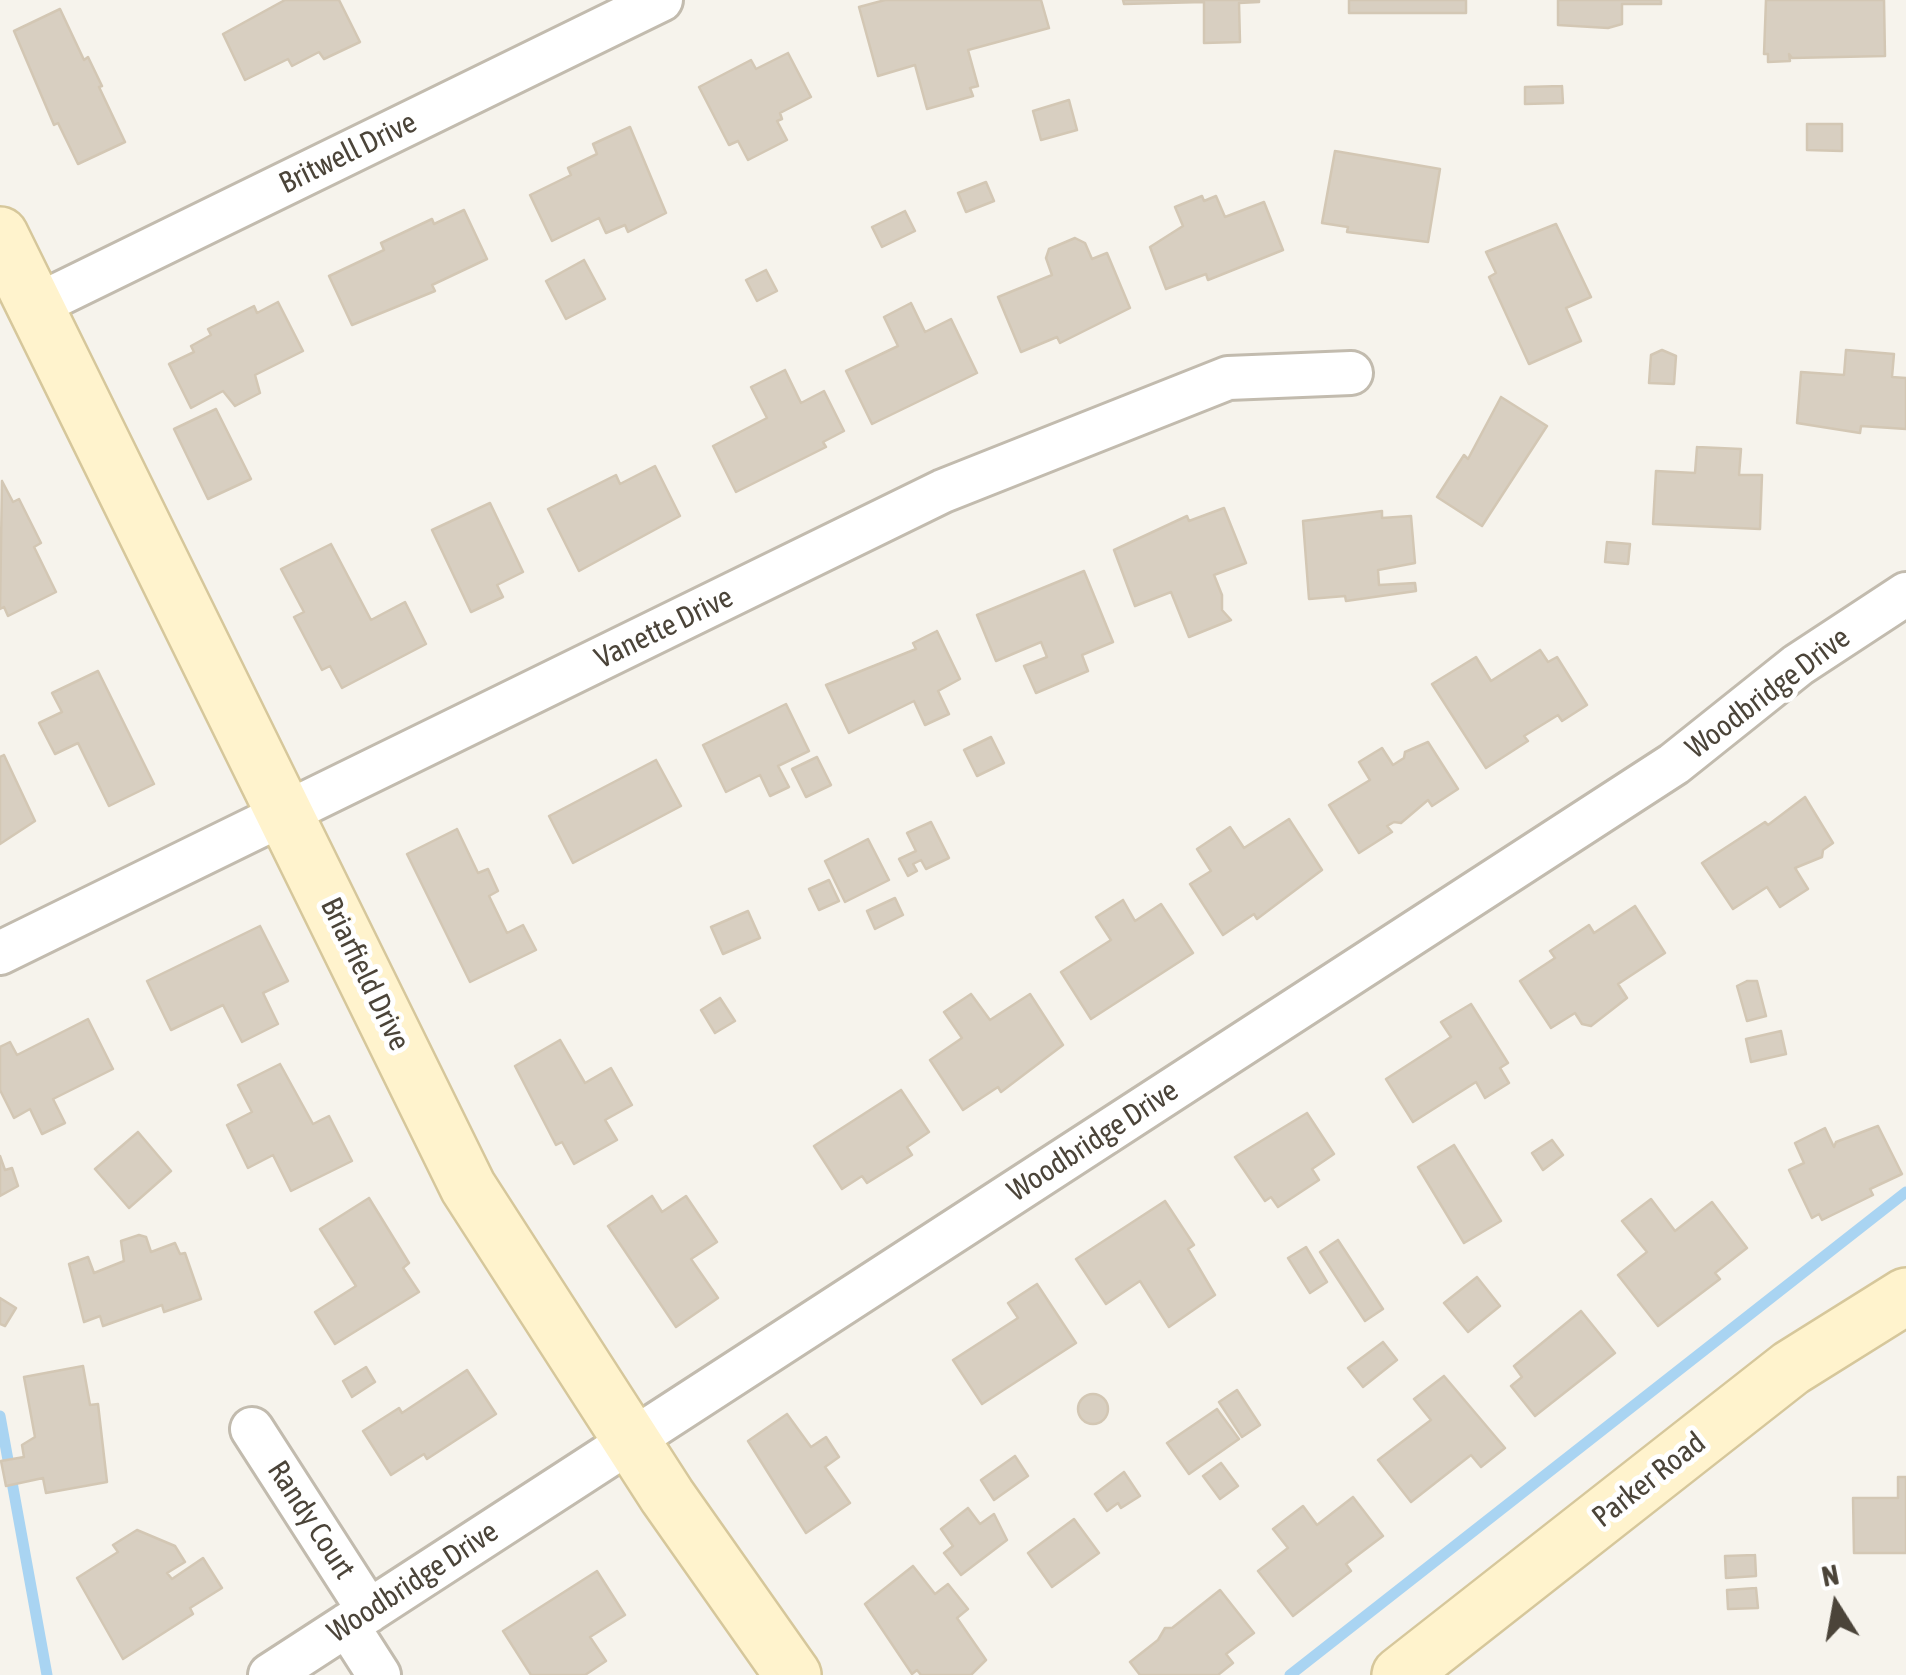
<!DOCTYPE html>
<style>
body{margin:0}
#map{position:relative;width:1906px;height:1675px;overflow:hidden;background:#f6f3ec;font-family:"Asap Condensed",sans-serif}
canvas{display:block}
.north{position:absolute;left:1786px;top:1555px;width:100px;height:100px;-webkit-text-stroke:8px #fff;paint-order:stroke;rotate:349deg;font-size:28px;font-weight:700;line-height:40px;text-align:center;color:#4b4439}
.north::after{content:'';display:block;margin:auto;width:35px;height:45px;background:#4b4439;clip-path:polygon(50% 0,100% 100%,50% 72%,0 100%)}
</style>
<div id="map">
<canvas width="1906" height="1675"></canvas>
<div class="north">N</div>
</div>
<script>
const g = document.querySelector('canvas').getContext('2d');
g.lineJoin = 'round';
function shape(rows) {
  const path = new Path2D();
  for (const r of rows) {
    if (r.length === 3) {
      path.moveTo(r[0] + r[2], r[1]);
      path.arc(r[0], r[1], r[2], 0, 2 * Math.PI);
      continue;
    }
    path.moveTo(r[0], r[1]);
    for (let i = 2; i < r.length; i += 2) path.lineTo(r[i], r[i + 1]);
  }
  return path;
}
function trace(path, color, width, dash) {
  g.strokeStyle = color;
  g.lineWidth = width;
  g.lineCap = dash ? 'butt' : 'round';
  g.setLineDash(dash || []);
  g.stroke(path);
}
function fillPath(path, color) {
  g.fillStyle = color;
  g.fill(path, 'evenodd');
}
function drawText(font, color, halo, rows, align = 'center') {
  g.font = font + ' "Asap Condensed",sans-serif';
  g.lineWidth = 10;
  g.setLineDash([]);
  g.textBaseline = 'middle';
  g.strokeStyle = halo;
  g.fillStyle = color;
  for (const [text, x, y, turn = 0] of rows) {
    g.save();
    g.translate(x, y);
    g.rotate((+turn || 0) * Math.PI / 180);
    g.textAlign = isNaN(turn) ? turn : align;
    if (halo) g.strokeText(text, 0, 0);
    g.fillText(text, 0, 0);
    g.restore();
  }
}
const stream = shape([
 [0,1416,47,1675],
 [1290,1675,1906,1192]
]);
const building = shape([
 [285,0,339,0,360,42,324,59,319,52,292,66,288,59,245,80,223,34,285,0],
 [885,0,1041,0,1049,28,968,50,978,86,970,88,973,96,927,109,915,65,878,76,859,7,885,0],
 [1123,0,1259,0,1259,2,1239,3,1240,42,1204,43,1204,2,1124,4,1123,0],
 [1349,0,1466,0,1466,13,1349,13,1349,0],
 [1558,0,1661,0,1661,4,1622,4,1622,24,1608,28,1558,25,1558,0],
 [1766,0,1884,0,1885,56,1792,58,1789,54,1790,61,1768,62,1768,54,1764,54,1766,0],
 [60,9,84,60,88,57,102,86,99,87,125,142,78,164,58,123,54,125,14,31,60,9],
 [788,53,811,97,780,113,782,119,777,121,787,140,748,160,738,141,729,145,699,87,751,60,756,69,788,53],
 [1562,86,1563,103,1525,104,1525,87,1562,86],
 [1069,100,1077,130,1041,140,1033,111,1069,100],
 [1807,124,1842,124,1842,151,1807,150,1807,124],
 [630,127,666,213,628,232,625,225,606,233,599,218,552,241,530,195,571,175,568,168,597,154,593,144,630,127],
 [1335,151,1440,169,1428,242,1347,232,1348,227,1322,223,1335,151],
 [986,182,994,201,966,212,958,193,986,182],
 [1202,196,1204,201,1216,196,1225,217,1264,202,1283,250,1208,280,1206,274,1166,289,1150,247,1183,226,1175,207,1202,196],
 [464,210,487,259,432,285,435,291,352,325,329,276,384,250,381,243,432,219,434,224,464,210],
 [905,211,915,231,882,247,872,227,905,211],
 [1556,224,1591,297,1566,308,1581,341,1529,364,1489,277,1496,273,1486,252,1556,224],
 [1075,238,1085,243,1092,259,1107,253,1130,308,1060,343,1057,337,1021,352,998,297,1052,275,1046,258,1049,249,1075,238],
 [584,260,605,299,566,319,546,281,584,260],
 [766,270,777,291,757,301,746,280,766,270],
 [278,302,303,351,255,375,260,393,235,406,223,391,191,408,169,364,194,352,191,346,211,335,208,329,254,306,257,313,278,302],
 [911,303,925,332,951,319,977,373,872,424,846,371,898,346,884,317,911,303],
 [1662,350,1676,356,1674,384,1649,383,1651,355,1662,350],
 [1846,350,1894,354,1892,377,1906,378,1906,429,1861,426,1860,433,1797,423,1801,372,1844,375,1846,350],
 [785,370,801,403,824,391,844,431,823,442,826,447,736,492,713,446,767,418,751,387,785,370],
 [1501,397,1547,426,1482,526,1437,497,1464,455,1468,459,1501,397],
 [216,409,251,479,208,499,174,429,216,409],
 [1697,447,1741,449,1739,475,1762,475,1760,529,1653,524,1656,471,1695,473,1697,447],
 [655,466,680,516,579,571,548,509,616,475,620,484,655,466],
 [2,481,13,502,19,499,41,543,34,547,56,592,8,616,4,607,0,609,2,481],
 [490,503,523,572,497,585,503,597,471,612,432,530,490,503],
 [1224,508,1246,563,1214,575,1222,595,1222,610,1231,620,1189,637,1171,592,1135,606,1114,550,1187,516,1189,521,1224,508],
 [1382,511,1382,518,1411,516,1415,563,1378,570,1379,585,1415,583,1416,591,1346,601,1345,596,1309,599,1303,521,1382,511],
 [1607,542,1630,544,1628,564,1605,562,1607,542],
 [331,544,371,620,405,602,426,644,342,688,330,666,322,670,294,617,304,612,281,569,331,544],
 [1084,571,1113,642,1082,655,1088,671,1036,693,1024,666,1047,657,1041,642,996,661,977,615,1084,571],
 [937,631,960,679,938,691,949,714,925,725,914,701,849,733,826,685,916,649,913,643,937,631],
 [1540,650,1548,662,1557,657,1587,705,1562,721,1558,715,1524,736,1528,741,1486,768,1432,684,1476,657,1491,681,1540,650],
 [98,671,154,784,109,806,78,743,55,754,39,723,62,712,52,693,98,671],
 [786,704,809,751,778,766,789,787,770,796,760,775,726,792,703,745,786,704],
 [991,737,1004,763,977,776,964,750,991,737],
 [1428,742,1458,789,1432,806,1428,800,1401,823,1394,822,1387,826,1392,832,1359,853,1329,805,1370,780,1359,762,1382,748,1393,765,1404,758,1405,752,1428,742],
 [4,755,35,821,0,844,0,757,4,755],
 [817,757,831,785,806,797,792,769,817,757],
 [656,760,681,806,573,863,549,816,656,760],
 [1805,797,1833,843,1823,850,1822,857,1795,868,1808,889,1780,907,1767,887,1733,909,1702,863,1765,822,1768,825,1805,797],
 [1289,819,1322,870,1257,919,1254,914,1223,935,1190,884,1211,871,1197,849,1230,827,1244,848,1289,819],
 [931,822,949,858,926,869,921,860,913,864,917,871,908,876,899,859,916,851,907,833,931,822],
 [457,829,478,873,488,869,498,891,489,896,507,933,523,925,536,950,470,982,407,854,457,829],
 [868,839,889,880,845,902,825,861,868,839],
 [829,880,839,901,819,910,809,889,829,880],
 [895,898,903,915,875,929,867,911,895,898],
 [1123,900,1135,921,1161,904,1193,953,1091,1019,1061,972,1111,940,1096,917,1123,900],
 [1635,906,1665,953,1618,984,1627,998,1591,1026,1582,1024,1575,1013,1551,1028,1520,981,1555,958,1550,951,1589,925,1594,933,1635,906],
 [748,911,760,938,723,954,711,927,748,911],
 [260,926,288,981,263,993,278,1024,242,1042,223,1005,171,1030,147,981,260,926],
 [1747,981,1757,981,1766,1016,1747,1021,1737,986,1747,981],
 [971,994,990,1020,1030,994,1063,1045,1001,1092,998,1087,963,1110,930,1060,962,1038,944,1012,971,994],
 [720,998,735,1021,715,1033,701,1010,720,998],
 [1471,1004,1508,1063,1500,1068,1509,1083,1485,1098,1476,1082,1413,1122,1386,1079,1451,1037,1441,1022,1471,1004],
 [88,1019,113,1069,53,1099,65,1123,42,1134,30,1109,14,1118,0,1090,0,1047,10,1042,17,1055,88,1019],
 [1781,1031,1786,1054,1751,1062,1746,1039,1781,1031],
 [560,1040,585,1083,611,1068,632,1105,605,1120,617,1140,574,1164,562,1142,556,1145,515,1066,560,1040],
 [280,1064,313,1124,329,1116,352,1161,291,1191,273,1155,248,1168,227,1125,252,1112,238,1085,280,1064],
 [901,1090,929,1132,907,1147,912,1155,867,1183,862,1176,842,1189,814,1146,901,1090],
 [1307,1113,1334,1154,1312,1169,1319,1180,1278,1207,1271,1197,1265,1201,1235,1157,1307,1113],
 [1878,1126,1902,1174,1870,1189,1873,1195,1822,1220,1819,1214,1812,1218,1789,1170,1804,1163,1795,1143,1825,1128,1834,1147,1836,1142,1878,1126],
 [138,1132,171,1171,129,1208,95,1169,138,1132],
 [1552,1140,1563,1155,1543,1170,1532,1153,1552,1140],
 [1454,1145,1501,1221,1464,1243,1418,1167,1454,1145],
 [0,1156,5,1170,12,1168,18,1186,0,1196,0,1156],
 [652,1196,662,1212,686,1196,717,1242,691,1259,718,1298,676,1327,608,1226,652,1196],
 [369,1198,409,1263,403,1268,419,1292,335,1344,315,1312,356,1286,320,1229,369,1198],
 [1651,1199,1675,1231,1712,1202,1747,1248,1715,1273,1720,1279,1658,1326,1618,1275,1647,1252,1622,1221,1651,1199],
 [1165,1201,1194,1245,1188,1249,1215,1295,1169,1327,1140,1281,1106,1304,1076,1259,1165,1201],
 [139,1235,146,1237,151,1252,175,1243,180,1254,185,1253,201,1299,164,1312,162,1305,103,1326,100,1316,84,1322,69,1264,88,1257,94,1273,124,1261,121,1241,139,1235],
 [1338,1240,1383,1309,1365,1321,1320,1252,1338,1240],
 [1306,1247,1327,1282,1310,1293,1288,1258,1306,1247],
 [1477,1277,1500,1306,1468,1332,1444,1303,1477,1277],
 [1037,1284,1076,1343,982,1404,953,1360,1018,1318,1008,1303,1037,1284],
 [0,1298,16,1308,5,1326,0,1324,0,1298],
 [1581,1311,1615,1353,1535,1416,1511,1386,1522,1377,1514,1366,1581,1311],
 [1383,1342,1397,1360,1363,1387,1348,1368,1383,1342],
 [83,1366,90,1405,98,1404,107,1482,46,1493,43,1478,6,1486,1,1461,24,1457,22,1445,35,1437,24,1377,83,1366],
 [366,1367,375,1382,352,1397,343,1381,366,1367],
 [467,1370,496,1414,427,1459,424,1454,391,1475,363,1431,399,1408,402,1413,467,1370],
 [1444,1376,1505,1448,1481,1467,1471,1455,1411,1502,1378,1460,1431,1420,1414,1399,1444,1376],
 [1237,1390,1260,1425,1242,1437,1219,1402,1237,1390],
 [1093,1409,15],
 [1217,1409,1239,1439,1189,1474,1167,1443,1217,1409],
 [787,1414,811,1447,826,1437,839,1457,825,1467,850,1503,806,1533,748,1441,787,1414],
 [1015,1456,1028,1476,994,1500,981,1480,1015,1456],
 [1221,1463,1238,1486,1220,1499,1203,1476,1221,1463],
 [1124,1472,1140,1496,1121,1508,1118,1503,1107,1511,1095,1494,1124,1472],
 [1898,1477,1906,1477,1906,1553,1854,1553,1853,1498,1898,1498,1898,1477],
 [1353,1497,1383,1536,1346,1564,1351,1571,1293,1616,1258,1571,1288,1548,1273,1529,1303,1506,1317,1525,1353,1497],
 [968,1508,980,1524,994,1514,1007,1540,961,1575,944,1553,953,1546,941,1529,968,1508],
 [1074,1519,1099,1553,1052,1587,1028,1553,1074,1519],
 [137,1530,175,1546,185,1562,167,1573,172,1579,203,1558,222,1588,190,1608,193,1614,123,1659,77,1578,118,1552,113,1545,137,1530],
 [1755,1555,1756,1576,1726,1578,1725,1556,1755,1555],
 [913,1566,935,1594,948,1584,968,1609,957,1618,986,1660,971,1675,921,1675,917,1670,912,1674,865,1604,913,1566],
 [597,1571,625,1615,590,1637,606,1661,585,1675,531,1675,503,1631,597,1571],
 [1756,1588,1758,1608,1728,1609,1727,1590,1756,1588],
 [1220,1590,1254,1633,1226,1654,1233,1663,1218,1675,1140,1675,1130,1662,1158,1640,1165,1628,1172,1628,1220,1590]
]);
const street = shape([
 [35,306,661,0],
 [0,953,943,491,1228,378,1351,373],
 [252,1429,369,1611],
 [347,1625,379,1675],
 [270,1675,1674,764,1798,665,1906,594]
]);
const secondary = shape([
 [0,235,468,1187,667,1496,793,1675],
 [1400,1675,1791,1368,1906,1296]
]);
const streetNames = [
 ["Britwell Drive",348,153,-26],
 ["Vanette Drive",664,628,-26],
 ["Woodbridge Drive",1768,693,-37],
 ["Briarfield Drive",365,974,64],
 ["Woodbridge Drive",1093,1141,-33],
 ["Parker Road",1649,1480,-38],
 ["Randy Court",311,1520,57],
 ["Woodbridge Drive",413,1582,-33]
];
trace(stream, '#a9d4f2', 11);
fillPath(building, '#d8cfc1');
trace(building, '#d3c7b4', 2.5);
trace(street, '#c2bbae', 48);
trace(secondary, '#d6c79b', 60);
trace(street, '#fff', 42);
trace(secondary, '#fff3cd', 55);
drawText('30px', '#4b4439', '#fff', streetNames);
</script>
